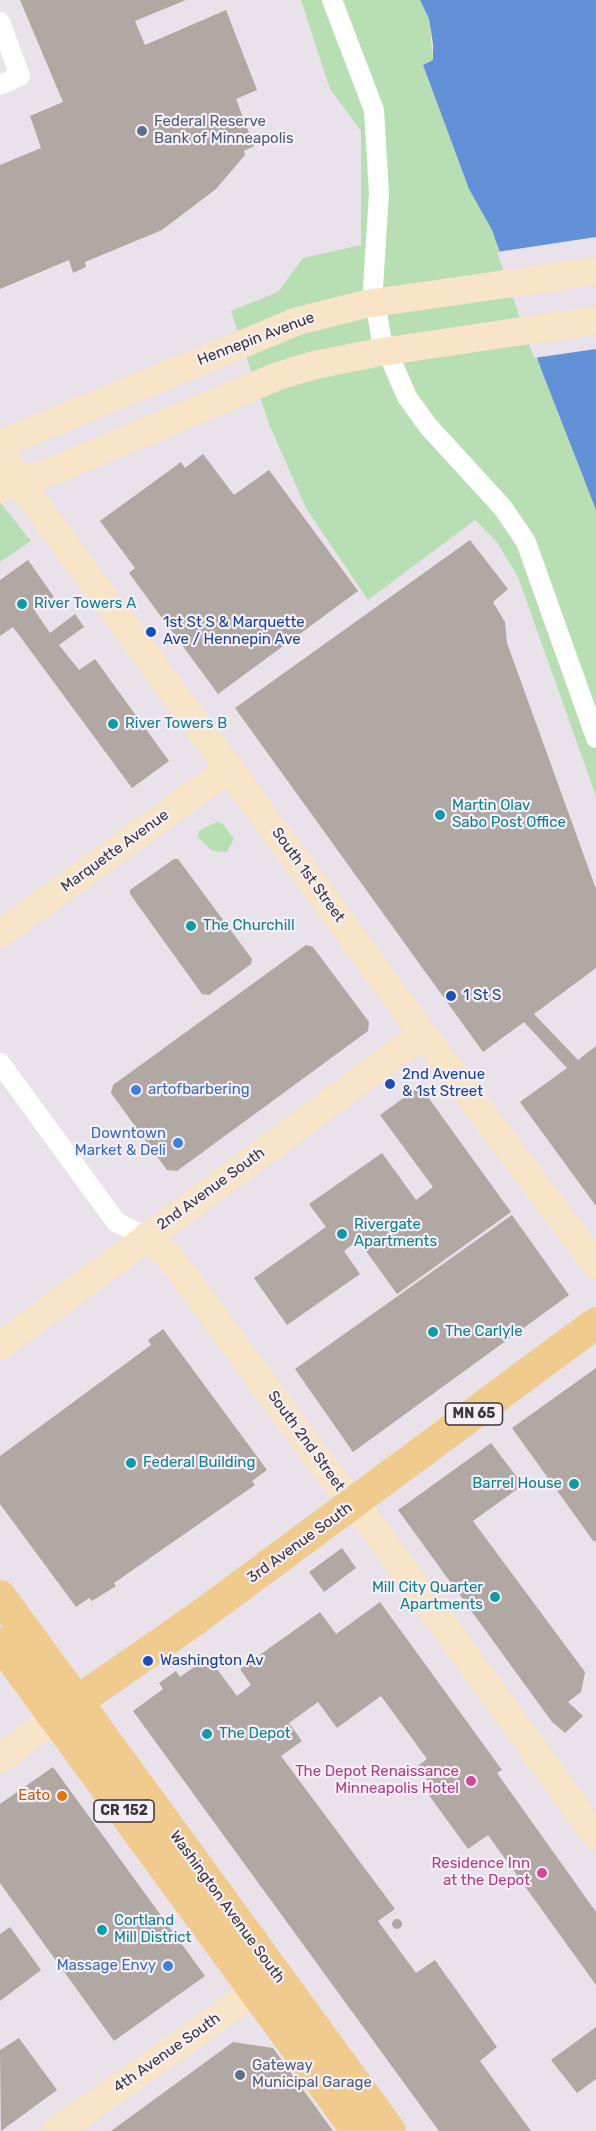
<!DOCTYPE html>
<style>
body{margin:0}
canvas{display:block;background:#eae2ea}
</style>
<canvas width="596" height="2131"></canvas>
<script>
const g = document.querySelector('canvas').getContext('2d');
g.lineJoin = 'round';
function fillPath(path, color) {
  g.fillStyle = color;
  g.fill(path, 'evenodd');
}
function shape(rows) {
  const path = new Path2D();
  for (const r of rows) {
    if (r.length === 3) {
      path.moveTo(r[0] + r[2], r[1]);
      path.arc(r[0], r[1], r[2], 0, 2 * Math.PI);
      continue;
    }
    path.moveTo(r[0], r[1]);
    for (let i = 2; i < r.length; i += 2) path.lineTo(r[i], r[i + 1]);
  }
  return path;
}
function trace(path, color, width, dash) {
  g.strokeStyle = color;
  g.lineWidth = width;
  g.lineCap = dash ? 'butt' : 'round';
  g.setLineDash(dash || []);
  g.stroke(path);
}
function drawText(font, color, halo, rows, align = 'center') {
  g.font = font + ' Rubik,sans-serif';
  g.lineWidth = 4.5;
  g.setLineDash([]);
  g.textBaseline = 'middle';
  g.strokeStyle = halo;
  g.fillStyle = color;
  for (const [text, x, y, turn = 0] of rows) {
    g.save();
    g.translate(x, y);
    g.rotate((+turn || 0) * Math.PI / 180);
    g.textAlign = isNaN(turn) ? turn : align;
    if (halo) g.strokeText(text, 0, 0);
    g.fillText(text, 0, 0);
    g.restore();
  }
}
const green = shape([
 [301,0,420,0,429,19,433,61,423,65,469,189,492,230,541,369,596,510,596,796,518,577,497,542,475,520,368,600,306,508,269,424,231,311,278,292,303,258,361,245,361,131,330,89],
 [0,502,31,541,0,562],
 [217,822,223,824,234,839,227,852,212,851,198,837,199,831]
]);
const water = shape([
 [420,0,596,0,596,510,541,369,492,230,469,189,423,65,433,60,433,44,429,19]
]);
const pier = shape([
 [596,237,596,349,534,358,497,252]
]);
const building = shape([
 [20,0,186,0,135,21,145,45,226,10,257,90,236,99,254,146,244,151,245,155,216,189,162,230,85,262,86,267,73,273,69,260,0,289,0,165,41,148,30,116,63,102],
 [203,454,234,495,269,470,358,591,218,694,129,573,135,568,100,521,181,462,185,468],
 [470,540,508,589,493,602,505,622,507,643,596,889,596,968,534,1014,578,1060,596,1046,596,1206,520,1102,567,1068,524,1022,483,1052,235,708],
 [28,560,54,597,35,611,50,633,75,614,84,627,59,645,79,670,95,659,169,761,132,788,13,627,0,636,0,580],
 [174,859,178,859,252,959,251,964,209,995,202,994,130,894,130,890],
 [306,945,313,947,369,1022,368,1031,177,1171,167,1170,111,1093,113,1085],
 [420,1086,511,1212,397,1294,358,1240,344,1251,360,1274,287,1325,254,1278,326,1227,309,1204,382,1153,416,1200,433,1187,380,1115],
 [512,1215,569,1295,353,1452,295,1369],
 [163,1329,267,1470,252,1481,255,1485,114,1583,116,1586,92,1601,89,1598,76,1607,0,1504,0,1456,151,1345,148,1340],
 [596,1368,596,1540,594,1542,512,1428],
 [491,1443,523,1485,473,1521,585,1672,581,1692,568,1702,583,1716,565,1733,552,1722,398,1510],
 [342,1548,356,1568,324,1592,309,1572],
 [380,1602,502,1770,497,1773,596,1912,596,1985,488,1835,468,1849,423,1787,429,1782,418,1766,427,1759,381,1696,337,1728,318,1702,289,1723,302,1741,281,1756,395,1909,378,1921,416,1973,435,1960,497,2047,480,2061,531,2131,439,2131,133,1711,163,1689,159,1683,176,1671,180,1677,208,1657,237,1696,251,1685,240,1669,320,1612,336,1634],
 [53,1767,205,1976,114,2041,0,1883,0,1804],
 [397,1924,5],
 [10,1927,41,1970,0,2001,0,1934],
 [596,2027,596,2079,577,2093,551,2060],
 [19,2038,57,2090,1,2131,0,2050],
 [233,2042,273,2048,333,2131,111,2131]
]);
const street = shape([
 [332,0,374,110,379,193,373,288,381,337,407,397,428,426,503,508,526,542,596,738],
 [0,22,20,76,0,85],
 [0,1063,116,1222,146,1237]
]);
const secondary = shape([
 [0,444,298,321,366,304,596,271],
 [0,450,32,499,423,1034,596,1265],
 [0,489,57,469,278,376,315,365,375,353,596,320],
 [0,934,230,768],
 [146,1237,168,1255,184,1276,328,1472,372,1526,596,1836],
 [0,1346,423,1034],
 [0,1759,55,1717],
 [57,2131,234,2006,272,1976]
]);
const primary = shape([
 [0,1596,390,2131],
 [0,1643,357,2131],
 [55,1717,196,1619,596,1323]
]);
const markers = [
 [142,131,6,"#5c6f8a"],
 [22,604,6,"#0f9aa8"],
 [151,632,6,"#1a4fb4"],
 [113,724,6,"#0f9aa8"],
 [440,815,6,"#0f9aa8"],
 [191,926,6,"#0f9aa8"],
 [451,996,6,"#1a4fb4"],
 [390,1084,6,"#1a4fb4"],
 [136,1090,6,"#3f7fe0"],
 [178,1143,6,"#3f7fe0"],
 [342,1234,6,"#0f9aa8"],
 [433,1332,6,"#0f9aa8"],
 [131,1463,6,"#0f9aa8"],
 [574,1484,6,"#0f9aa8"],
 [495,1597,6,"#0f9aa8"],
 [148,1661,6,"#1a4fb4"],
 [207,1734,6,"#0f9aa8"],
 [471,1781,6,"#d1479c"],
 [62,1796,6,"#e8710a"],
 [542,1873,6,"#d1479c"],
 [102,1930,6,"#0f9aa8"],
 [168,1966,6,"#3f7fe0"],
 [240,2075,6,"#5c6f8a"]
];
const shields = [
 [474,1414,57],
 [124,1811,60]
];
const shieldNames = [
 ["MN 65",474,1414],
 ["CR 152",124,1811]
];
const serviceNames = [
 ["Federal Reserve",154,122],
 ["Bank of Minneapolis",154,139],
 ["Gateway",252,2066],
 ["Municipal Garage",252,2083]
];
const streetNames = [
 ["Hennepin Avenue",256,339,-21],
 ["Marquette Avenue",115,851,-36],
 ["South 1st Street",308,875,54],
 ["2nd Avenue South",211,1189,-36],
 ["South 2nd Street",306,1441,54],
 ["3rd Avenue South",300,1543,-36],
 ["Washington Avenue South",227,1907,54],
 ["4th Avenue South",167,2053,-35]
];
const cultureNames = [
 ["River Towers A",34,604],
 ["River Towers B",125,724],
 ["Martin Olav",452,806],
 ["Sabo Post Office",452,823],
 ["The Churchill",203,926],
 ["Rivergate",354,1225],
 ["Apartments",354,1242],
 ["The Carlyle",445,1332],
 ["Federal Building",143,1463],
 ["Barrel House",562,1484,"right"],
 ["Mill City Quarter",483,1588,"right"],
 ["Apartments",483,1605,"right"],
 ["The Depot",219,1734],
 ["Cortland",114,1921],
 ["Mill District",114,1938]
];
const transitNames = [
 ["1st St S & Marquette",163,623],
 ["Ave / Hennepin Ave",163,640],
 ["1 St S",463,996],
 ["2nd Avenue",402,1075],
 ["& 1st Street",402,1092],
 ["Washington Av",160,1661]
];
const shopNames = [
 ["artofbarbering",148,1090,"left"],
 ["Downtown",166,1134],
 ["Market & Deli",166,1151],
 ["Massage Envy",156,1966]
];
const hotelNames = [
 ["The Depot Renaissance",459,1772],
 ["Minneapolis Hotel",459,1789],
 ["Residence Inn",530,1864],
 ["at the Depot",530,1881]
];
const foodNames = [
 ["Eato",50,1796]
];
fillPath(green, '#b8deb3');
fillPath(water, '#6391d8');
fillPath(pier, '#eae2ea');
fillPath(building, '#b1a7a3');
trace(street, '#fff', 20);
trace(secondary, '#f8e4c6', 28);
trace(primary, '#f1ca8d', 32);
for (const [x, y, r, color] of markers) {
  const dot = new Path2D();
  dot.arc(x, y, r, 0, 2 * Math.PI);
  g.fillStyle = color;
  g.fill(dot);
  trace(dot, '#f7eff7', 2);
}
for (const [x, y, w] of shields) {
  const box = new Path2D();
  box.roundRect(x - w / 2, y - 11, w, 22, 4.5);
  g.fillStyle = '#f7eff7';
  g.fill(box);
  trace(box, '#383538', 1.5);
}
drawText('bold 14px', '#383538', null, shieldNames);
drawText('15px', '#4e5e75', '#f7eff7', serviceNames, 'left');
drawText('15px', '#383538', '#f7eff7', streetNames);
drawText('15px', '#0d838f', '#f7eff7', cultureNames, 'left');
drawText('15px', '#164399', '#f7eff7', transitNames, 'left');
drawText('15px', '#366cbe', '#f7eff7', shopNames, 'right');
drawText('15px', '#b23c85', '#f7eff7', hotelNames, 'right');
drawText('15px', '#c56008', '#f7eff7', foodNames, 'right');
</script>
